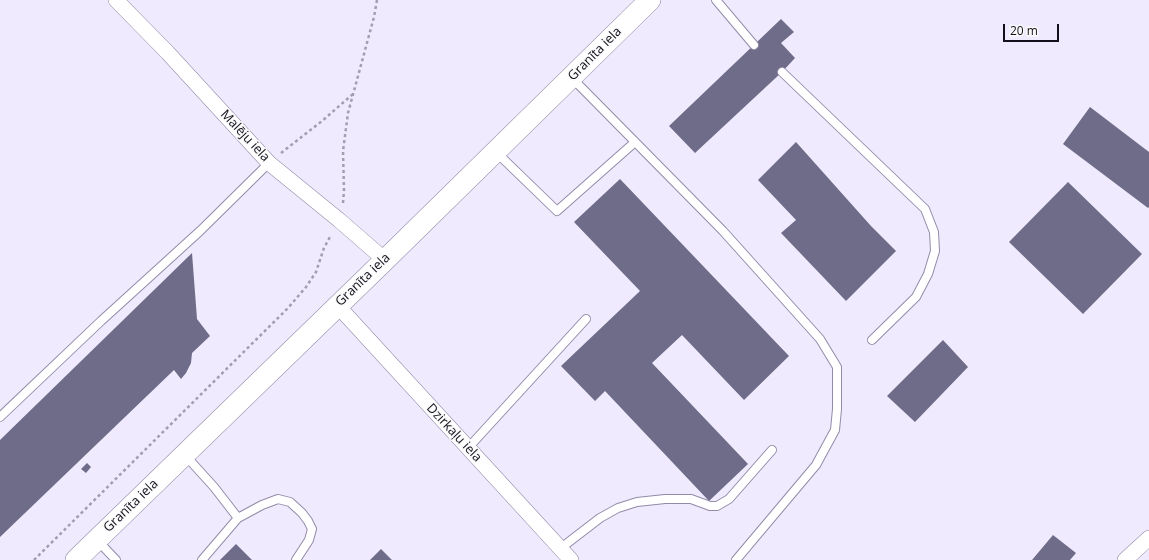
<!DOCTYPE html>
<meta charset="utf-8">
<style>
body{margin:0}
#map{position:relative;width:1149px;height:560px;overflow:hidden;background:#efeafd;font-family:"Open Sans",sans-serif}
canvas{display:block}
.scale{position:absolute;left:1003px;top:24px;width:56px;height:18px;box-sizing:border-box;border:2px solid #13101b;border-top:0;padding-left:5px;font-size:12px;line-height:14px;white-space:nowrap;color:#13101b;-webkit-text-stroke:3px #fafafa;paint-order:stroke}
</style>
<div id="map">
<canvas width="1149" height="560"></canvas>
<div class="scale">20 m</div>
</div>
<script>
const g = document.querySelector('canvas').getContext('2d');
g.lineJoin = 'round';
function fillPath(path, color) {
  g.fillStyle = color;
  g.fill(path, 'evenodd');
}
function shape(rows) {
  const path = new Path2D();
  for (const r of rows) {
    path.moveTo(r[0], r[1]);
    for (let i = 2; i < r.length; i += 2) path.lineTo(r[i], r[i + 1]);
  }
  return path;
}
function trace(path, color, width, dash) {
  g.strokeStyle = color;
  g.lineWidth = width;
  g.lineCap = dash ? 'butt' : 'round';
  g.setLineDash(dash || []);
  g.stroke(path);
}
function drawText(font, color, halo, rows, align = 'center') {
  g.font = font + ' "Open Sans",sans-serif';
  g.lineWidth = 3;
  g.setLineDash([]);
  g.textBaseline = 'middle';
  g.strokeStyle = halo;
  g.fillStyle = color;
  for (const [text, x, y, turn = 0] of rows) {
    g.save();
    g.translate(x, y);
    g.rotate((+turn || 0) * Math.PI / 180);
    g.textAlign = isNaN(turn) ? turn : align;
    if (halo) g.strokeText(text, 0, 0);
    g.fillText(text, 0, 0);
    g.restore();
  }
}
const building = shape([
 [781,19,794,32,781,43,795,58,782,72,695,153,669,126],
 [1090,107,1149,152,1149,207,1148,208,1063,144],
 [796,142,871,226,896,251,846,301,781,233,796,220,758,180],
 [620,179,789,356,744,400,682,335,652,363,748,464,709,501,605,391,595,401,561,366,640,291,574,222],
 [1068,182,1142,254,1083,314,1009,242],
 [192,253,197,319,210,336,192,353,191,363,186,373,181,379,174,370,0,537,0,440],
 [943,340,968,367,915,422,887,396],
 [87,463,91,467,86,473,81,469],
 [1053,535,1076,553,1070,560,1032,560],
 [236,544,252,560,220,560],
 [381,549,392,560,370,560]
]);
const path = shape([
 [281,153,322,121,353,94],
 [343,203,344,190,343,151,348,113,374,17,377,0],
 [34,560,288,308,306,287,316,272,324,248,331,235]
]);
const lane = shape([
 [716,0,754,45],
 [782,72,925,209,934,232,935,251,928,274,916,297,872,340],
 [572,78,723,231,820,339,837,367,837,409,835,430,816,465,736,560],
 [496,152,557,211,635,142],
 [0,417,101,321,200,231,269,163],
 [468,448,586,319],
 [185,455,214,487,238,518,262,505,278,499,290,502,302,513,308,521,312,529,309,540,296,560],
 [97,540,116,560],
 [561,548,600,518,618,508,637,502,665,499,691,499,710,506,717,506,729,499,772,450],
 [202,560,238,518]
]);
const street = shape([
 [116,0,168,53,269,163,339,220,385,260],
 [337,305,571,560],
 [1125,560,1149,538]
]);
const secondary = shape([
 [76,560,385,260,650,0]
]);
const streetNames = [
 ["Granīta iela",595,54,-45],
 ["Malēju iela",245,136,47],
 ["Granīta iela",363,280,-44],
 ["Dzirkaļu iela",454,433,47],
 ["Granīta iela",131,506,-44]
];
fillPath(building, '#6e6c88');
trace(lane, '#938ba8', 10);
trace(street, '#938ba8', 16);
trace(secondary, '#938ba8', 22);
trace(path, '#a29eae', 2.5, [3, 3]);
trace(lane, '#fff', 8);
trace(street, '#fff', 15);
trace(secondary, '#fff', 21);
drawText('13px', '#13101b', '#fafafa', streetNames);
</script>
